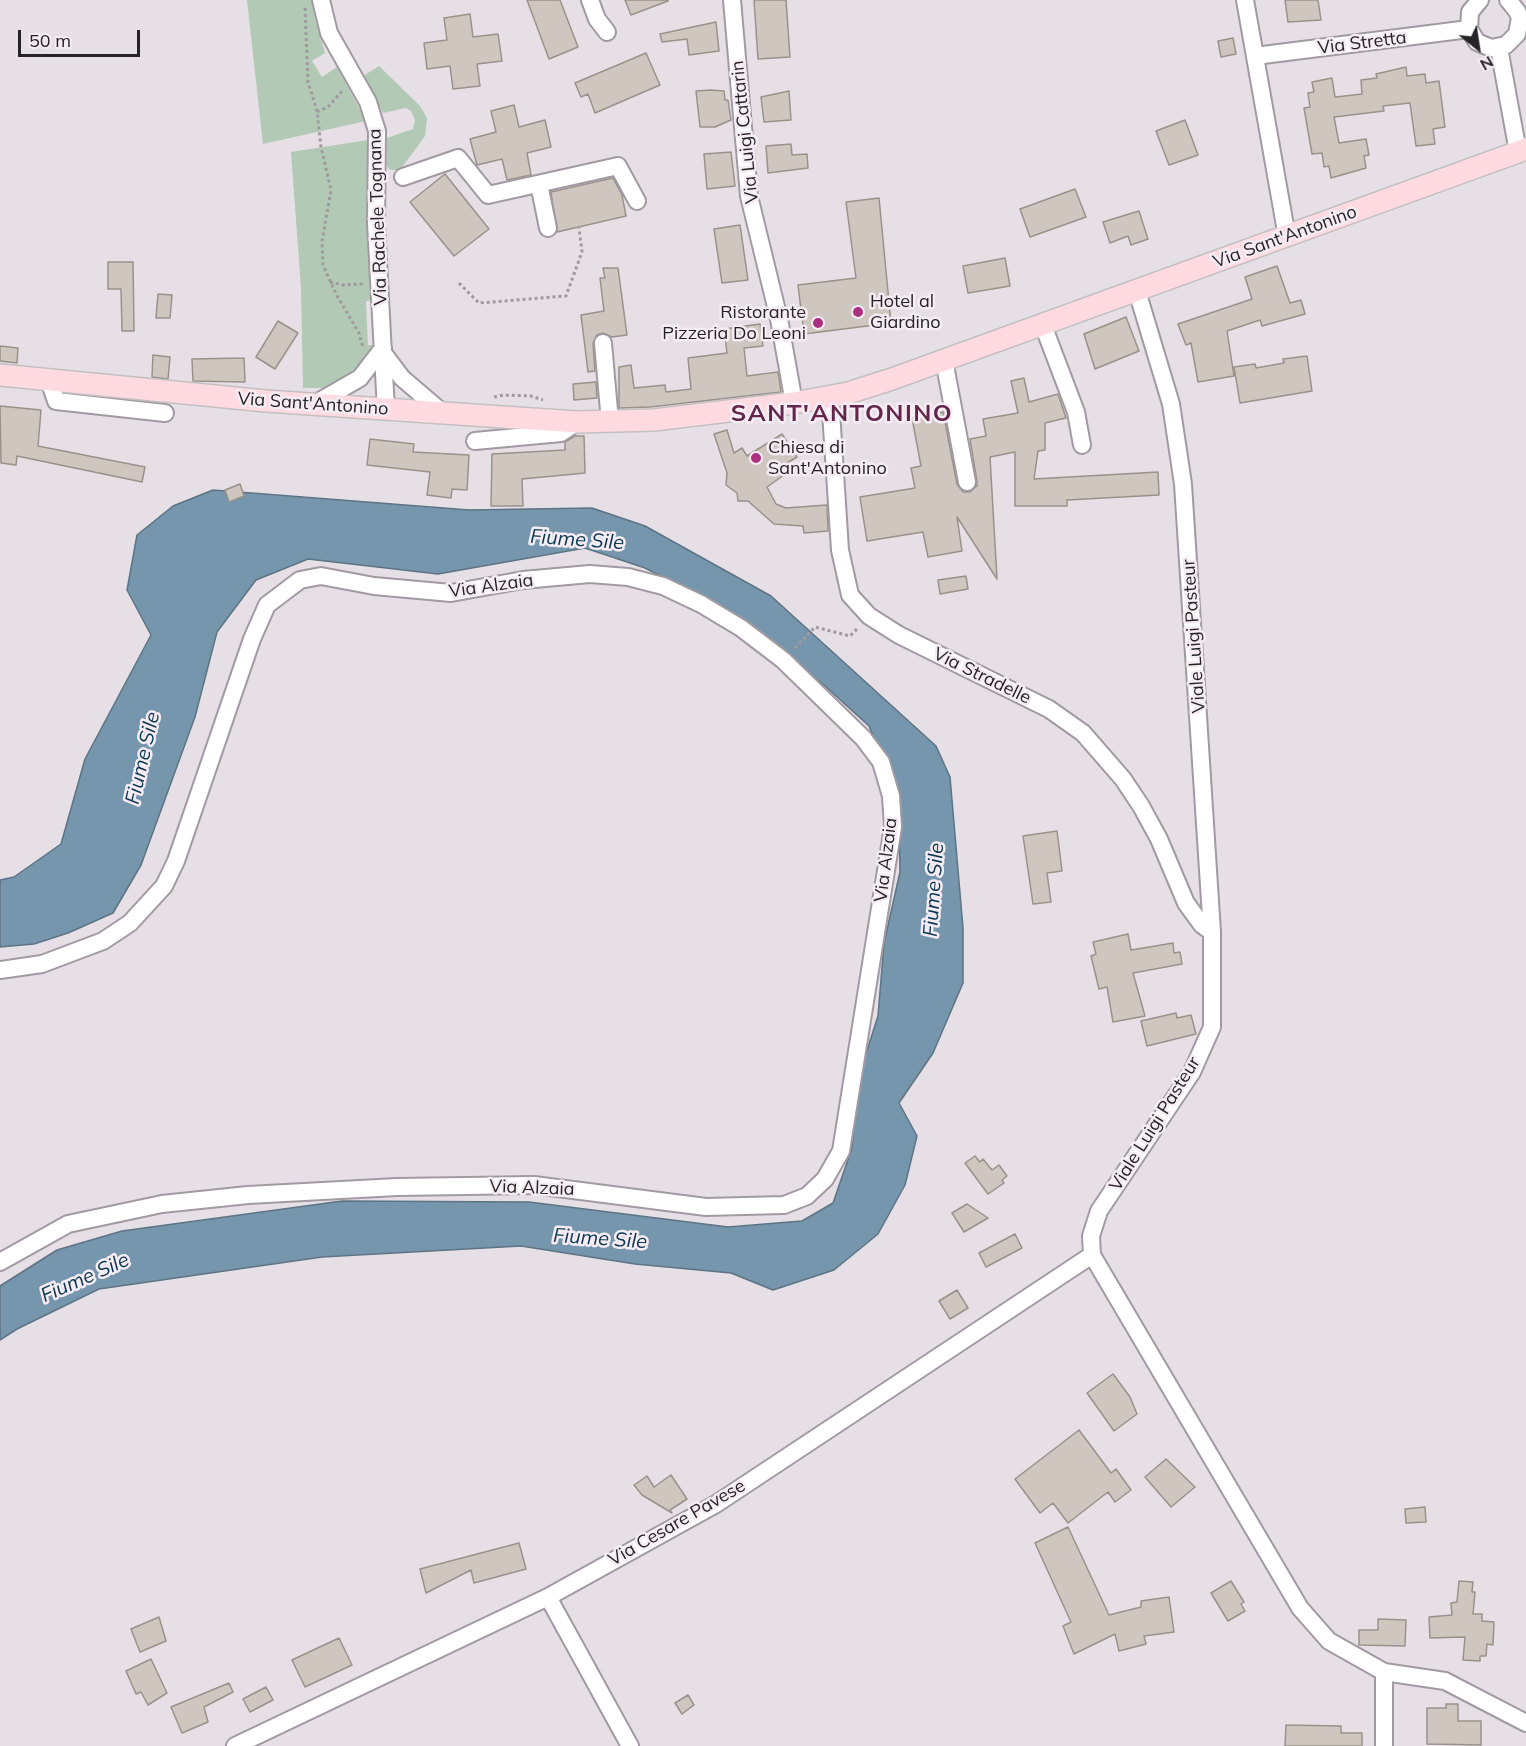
<!DOCTYPE html>
<style>
body{margin:0}
#map{position:relative;width:1526px;height:1746px;overflow:hidden;background:#e7dfe6;font-family:Mulish,sans-serif}
canvas{display:block}
.north{position:absolute;left:1448px;top:18px;width:60px;height:60px;-webkit-text-stroke:4px #f5ecf4;paint-order:stroke;rotate:150deg;font-size:16px;font-weight:700;line-height:24px;text-align:center;color:#262326}
.north::after{content:'';display:block;margin:auto;width:21px;height:27px;background:#262326;clip-path:polygon(50% 0,100% 100%,50% 72%,0 100%)}
.scale{position:absolute;left:18px;top:30px;width:122px;height:27px;box-sizing:border-box;border:3px solid #262326;border-top:0;padding-left:8px;font-size:18px;line-height:21px;white-space:nowrap;color:#262326;-webkit-text-stroke:4px #f5ecf4;paint-order:stroke}
</style>
<div id="map">
<canvas width="1526" height="1746"></canvas>
<div class="north">N</div>
<div class="scale">50 m</div>
</div>
<script>
const g = document.querySelector('canvas').getContext('2d');
g.lineJoin = 'round';
function fillPath(path, color) {
  g.fillStyle = color;
  g.fill(path, 'evenodd');
}
function shape(rows) {
  const path = new Path2D();
  for (const r of rows) {
    path.moveTo(r[0], r[1]);
    for (let i = 2; i < r.length; i += 2) path.lineTo(r[i], r[i + 1]);
  }
  return path;
}
function trace(path, color, width, dash) {
  g.strokeStyle = color;
  g.lineWidth = width;
  g.lineCap = dash ? 'butt' : 'round';
  g.setLineDash(dash || []);
  g.stroke(path);
}
function drawText(font, color, halo, rows, align = 'center') {
  g.font = font + ' Mulish,sans-serif';
  g.lineWidth = 5;
  g.setLineDash([]);
  g.textBaseline = 'middle';
  g.strokeStyle = halo;
  g.fillStyle = color;
  for (const [text, x, y, turn = 0] of rows) {
    g.save();
    g.translate(x, y);
    g.rotate((+turn || 0) * Math.PI / 180);
    g.textAlign = isNaN(turn) ? turn : align;
    if (halo) g.strokeText(text, 0, 0);
    g.fillText(text, 0, 0);
    g.restore();
  }
}
const green = shape([
 [247,0,313,0,315,18,325,53,312,61,322,77,337,67,366,121,263,144],
 [379,66,420,106,427,118,425,136,400,170,390,170,387,166,387,138,413,129,415,120,411,111,406,108,383,113,363,76],
 [368,140,367,207,372,300,366,301,368,345,374,345,364,366,331,388,303,388,301,288,291,152]
]);
const water = shape([
 [213,490,469,510,592,508,645,526,771,596,936,746,950,777,963,928,963,983,933,1053,899,1103,917,1136,905,1185,878,1234,834,1270,773,1290,731,1273,635,1264,521,1246,322,1257,99,1289,17,1329,0,1340,0,1286,57,1250,122,1231,342,1201,529,1202,728,1227,802,1221,833,1203,852,1148,856,1085,878,1016,884,943,900,872,899,799,869,726,825,686,737,615,645,568,585,548,438,574,308,559,256,580,217,632,195,717,141,865,113,913,68,933,34,944,0,947,0,880,14,877,61,844,85,759,151,635,127,590,137,535,173,506,213,490]
]);
const building = shape([
 [527,0,560,0,578,47,549,59,527,0],
 [625,0,668,0,668,1,631,15,625,0],
 [754,0,786,0,790,57,758,59,754,0],
 [1285,0,1318,0,1321,20,1288,22,1285,0],
 [470,14,473,37,498,34,502,61,477,64,480,86,453,89,450,66,427,69,424,43,447,40,444,18,470,14],
 [716,22,719,51,689,55,687,39,662,42,660,34,716,22],
 [1233,38,1236,54,1221,57,1218,41,1233,38],
 [646,53,660,85,595,113,588,94,581,97,575,83,646,53],
 [1406,67,1407,76,1425,74,1426,83,1439,81,1445,127,1433,129,1435,144,1416,146,1410,103,1383,106,1384,111,1334,117,1339,143,1366,139,1369,155,1364,156,1366,168,1331,178,1329,166,1324,167,1322,153,1312,154,1304,108,1310,107,1308,93,1314,92,1312,82,1332,78,1335,97,1362,94,1361,80,1377,78,1376,74,1406,67],
 [711,90,724,91,725,100,728,100,731,120,715,127,700,127,696,91,711,90],
 [789,91,791,120,764,122,761,97,789,91],
 [514,105,519,127,545,120,551,147,527,153,531,175,507,180,502,159,477,165,470,139,496,132,491,111,514,105],
 [1185,120,1198,155,1169,165,1156,131,1185,120],
 [791,144,792,155,807,154,808,168,768,173,766,146,791,144],
 [731,152,735,186,707,189,704,154,731,152],
 [445,174,489,229,454,256,410,202,445,174],
 [613,178,622,195,626,216,557,232,551,192,613,178],
 [1075,189,1086,217,1030,237,1020,209,1075,189],
 [879,198,891,323,804,334,798,285,856,278,846,202,879,198],
 [1139,211,1148,239,1131,245,1128,236,1110,243,1103,222,1139,211],
 [740,225,748,280,722,283,714,229,740,225],
 [1005,258,1010,286,968,293,963,266,1005,258],
 [108,262,133,262,134,331,122,331,121,289,108,289,108,262],
 [1277,266,1290,303,1301,300,1305,314,1262,326,1260,320,1227,331,1234,376,1198,382,1191,343,1186,345,1178,324,1252,299,1245,277,1277,266],
 [603,268,618,268,627,335,612,337,603,333,597,335,593,343,595,371,588,372,581,315,604,311,600,278,605,278,603,268],
 [158,294,172,295,170,318,156,318,158,294],
 [1126,317,1139,351,1095,369,1084,334,1126,317],
 [278,321,298,333,275,369,256,357,278,321],
 [760,324,763,346,744,348,747,376,778,372,781,392,650,407,619,408,619,367,631,365,634,388,665,385,666,392,691,389,688,358,727,353,724,329,760,324],
 [0,346,18,348,17,363,0,361,0,346],
 [153,355,170,357,168,379,152,377,153,355],
 [1307,356,1312,391,1240,403,1234,367,1255,364,1256,368,1284,363,1283,359,1307,356],
 [244,358,245,382,193,381,192,359,244,358],
 [1024,378,1029,402,1058,394,1066,418,1045,423,1045,450,1038,451,1034,479,1158,472,1159,495,1067,500,1067,506,1015,506,1015,452,990,457,997,579,957,517,962,551,928,557,923,532,867,541,860,497,915,488,911,468,921,466,912,418,943,412,957,484,963,492,970,492,977,486,977,481,970,439,986,436,983,419,1018,413,1011,381,1024,378],
 [596,382,597,398,574,400,573,384,596,382],
 [0,406,41,410,38,446,145,467,142,482,17,456,16,465,1,463,0,406],
 [727,430,734,453,742,448,747,456,782,434,797,457,779,468,784,475,767,487,776,504,786,508,827,505,828,531,804,533,803,526,774,524,748,501,738,501,737,493,726,485,727,473,714,434,727,430],
 [575,436,584,436,585,473,522,479,523,506,491,506,492,454,565,450,565,442,575,436],
 [370,439,414,444,413,452,469,455,467,490,452,489,451,498,427,495,430,472,367,465,370,439],
 [240,484,244,496,229,502,225,490,240,484],
 [966,576,968,589,940,594,938,580,966,576],
 [1057,831,1062,871,1047,873,1051,902,1033,904,1023,836,1057,831],
 [1128,934,1131,950,1173,943,1174,953,1180,952,1182,964,1133,973,1145,1016,1113,1022,1107,987,1099,989,1091,956,1096,954,1093,942,1128,934],
 [1176,1013,1177,1018,1191,1015,1196,1034,1147,1046,1141,1021,1176,1013],
 [975,1156,980,1162,983,1159,992,1170,999,1165,1007,1176,1002,1180,1004,1183,988,1194,965,1163,975,1156],
 [967,1204,988,1218,964,1232,952,1213,967,1204],
 [1015,1234,1022,1248,986,1267,979,1253,1015,1234],
 [957,1290,968,1308,950,1319,939,1301,957,1290],
 [1113,1374,1130,1397,1137,1414,1114,1431,1087,1393,1113,1374],
 [1079,1430,1111,1473,1116,1469,1131,1490,1115,1502,1108,1492,1068,1523,1053,1503,1040,1513,1015,1479,1079,1430],
 [1166,1459,1195,1487,1171,1507,1145,1477,1166,1459],
 [671,1475,687,1499,670,1510,672,1513,642,1495,634,1485,647,1476,654,1487,671,1475],
 [1425,1507,1426,1522,1406,1523,1405,1509,1425,1507],
 [1068,1527,1109,1615,1141,1607,1141,1601,1169,1597,1174,1632,1144,1636,1146,1644,1119,1651,1115,1634,1074,1654,1063,1626,1071,1622,1035,1543,1068,1527],
 [519,1543,526,1569,474,1583,471,1570,426,1593,420,1569,519,1543],
 [1231,1581,1244,1602,1241,1604,1245,1611,1228,1621,1211,1593,1231,1581],
 [1459,1581,1473,1582,1472,1592,1475,1592,1473,1614,1482,1614,1482,1621,1494,1622,1493,1645,1487,1644,1486,1656,1480,1656,1480,1661,1463,1660,1465,1637,1430,1638,1429,1617,1452,1615,1451,1603,1457,1602,1459,1581],
 [159,1617,166,1641,140,1652,131,1629,159,1617],
 [1378,1619,1406,1620,1405,1646,1359,1645,1359,1630,1378,1630,1378,1619],
 [339,1638,352,1665,305,1687,292,1660,339,1638],
 [151,1659,167,1693,148,1705,141,1692,136,1694,126,1671,151,1659],
 [229,1683,233,1692,204,1707,208,1722,182,1733,171,1707,229,1683],
 [266,1687,273,1700,250,1712,243,1699,266,1687],
 [688,1695,694,1705,682,1714,675,1703,688,1695],
 [1446,1704,1458,1704,1458,1721,1481,1721,1481,1745,1427,1744,1427,1708,1446,1708,1446,1704],
 [1286,1725,1341,1726,1341,1733,1362,1733,1362,1746,1285,1746,1286,1725]
]);
const path = shape([
 [305,8,308,82,317,111,321,147,331,190,322,241,323,265,336,294,359,333,363,347],
 [317,112,329,106,343,90],
 [330,282,343,285,363,284],
 [459,283,479,303,566,296,582,252,579,228],
 [494,397,504,395,531,396,543,400],
 [795,648,815,627,850,636,859,627]
]);
const minor = shape([
 [321,0,329,33,368,102,377,131,376,223,386,410],
 [590,0,597,19,607,32],
 [732,0,749,196,779,319,794,403],
 [1245,0,1287,237],
 [1480,0,1470,12,1469,29,1477,42,1491,48,1506,45,1517,34,1520,18,1517,11,1508,0],
 [1499,48,1518,152],
 [1255,56,1469,29],
 [403,177,458,158,488,195,618,166,637,201],
 [539,184,548,228],
 [1137,291,1171,404,1183,484,1212,932,1212,1027,1192,1072,1099,1211,1091,1236,1092,1255,1300,1608,1329,1641,1384,1672,1445,1681,1526,1723],
 [1043,325,1076,412,1082,445],
 [603,343,610,422],
 [384,354,402,378,443,413],
 [944,360,967,482],
 [49,380,56,401,165,413],
 [830,396,840,550,850,595,869,616,899,635,1049,709,1083,733,1123,779,1141,806,1159,839,1186,903,1202,925,1212,932],
 [313,405,360,378,383,348],
 [475,441,561,433,577,422],
 [0,970,42,964,103,941,130,923,164,886,176,861,252,639,267,605,300,580,321,576,374,586,451,593,523,580,590,574,628,577,663,586,701,604,741,628,783,660,863,738,881,762,891,796,893,827,841,1151,825,1179,807,1196,784,1205,706,1207,534,1185,397,1187,248,1195,162,1204,68,1224,0,1262],
 [548,1597,630,1746],
 [235,1746,548,1597,716,1504,1092,1255],
 [1384,1746,1384,1672]
]);
const major = shape([
 [0,375,266,401,577,422,654,420,794,403,848,393,892,379,1526,149]
]);
const markers = [
 [858,312,6,"#ac2f80"],
 [818,323,6,"#ac2f80"],
 [756,458,6,"#ac2f80"]
];
const streetNames = [
 ["Via Stretta",1362,43,-7],
 ["Via Luigi Cattarin",745,132,-96],
 ["Via Rachele Tognana",378,217,-92],
 ["Via Sant'Antonino",1285,237,-20],
 ["Via Sant'Antonino",313,404,4],
 ["Via Alzaia",491,586,-8],
 ["Viale Luigi Pasteur",1194,636,-94],
 ["Via Stradelle",982,676,26],
 ["Via Alzaia",886,860,-83],
 ["Viale Luigi Pasteur",1155,1124,-58],
 ["Via Alzaia",532,1188,2],
 ["Via Cesare Pavese",677,1523,-30]
];
const poiNames = [
 ["Hotel al",870,302],
 ["Giardino",870,323],
 ["Ristorante",806,313,"right"],
 ["Pizzeria Do Leoni",806,334,"right"],
 ["Chiesa di",768,448],
 ["Sant'Antonino",768,469]
];
const waterNames = [
 ["Fiume Sile",577,540,4],
 ["Fiume Sile",143,758,-77],
 ["Fiume Sile",934,890,-86],
 ["Fiume Sile",600,1239,4],
 ["Fiume Sile",85,1278,-24]
];
const districtNames = [
 ["SANT'ANTONINO",842,414]
];
fillPath(green, '#b1c9b5');
fillPath(water, '#7596ac');
trace(water, '#5d7484', 1.5);
fillPath(building, '#cfc7bf');
trace(building, '#99928a', 1.5);
trace(minor, '#a29aa2', 20);
trace(major, '#c2c1c2', 24);
trace(path, '#a09a9f', 3, [3, 3]);
trace(minor, '#fff', 16);
trace(major, '#ffdae0', 21);
for (const [x, y, r, color] of markers) {
  const dot = new Path2D();
  dot.arc(x, y, r, 0, 2 * Math.PI);
  g.fillStyle = color;
  g.fill(dot);
  trace(dot, '#f5ecf4', 2);
}
drawText('18px', '#262326', '#f5ecf4', streetNames);
drawText('18px', '#262326', '#f5ecf4', poiNames, 'left');
drawText('italic 20px', '#09374f', '#f5ecf4', waterNames);
g.letterSpacing = '1.5px';
drawText('bold 24px', '#62254b', '#f5ecf4', districtNames);
g.letterSpacing = '0px';
</script>
